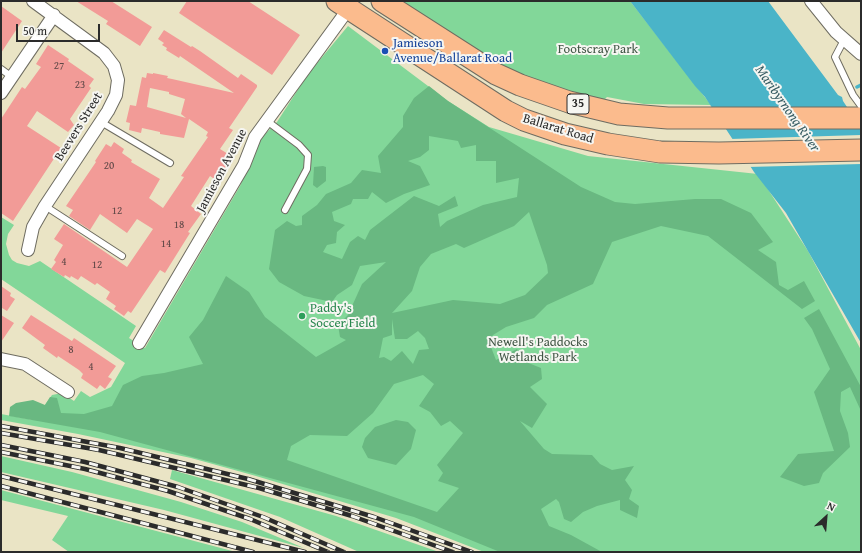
<!DOCTYPE html>
<style>
body{margin:0}
#map{position:relative;width:862px;height:553px;overflow:hidden;background:#eae4c5;font-family:"Gentium Book Plus",serif}
canvas{display:block}
.frame{position:absolute;inset:0;border:2px solid #2b2b2b;pointer-events:none}
.north{position:absolute;left:806px;top:497px;width:40px;height:40px;-webkit-text-stroke:3px #f6f6f2;paint-order:stroke;rotate:26deg;font-size:11px;font-weight:700;line-height:16px;text-align:center;color:#2b2b2b}
.north::after{content:'';display:block;margin:auto;width:14px;height:18px;background:#2b2b2b;clip-path:polygon(50% 0,100% 100%,50% 72%,0 100%)}
.scale{position:absolute;left:16px;top:24px;width:84px;height:18px;box-sizing:border-box;border:2px solid #2b2b2b;border-top:0;padding-left:5px;font-size:12px;line-height:14px;white-space:nowrap;color:#2b2b2b;-webkit-text-stroke:3px #f6f6f2;paint-order:stroke}
</style>
<div id="map">
<canvas width="862" height="553"></canvas>
<div class="frame"></div>
<div class="north">N</div>
<div class="scale">50 m</div>
</div>
<script>
const g = document.querySelector('canvas').getContext('2d');
g.lineJoin = 'round';
function fillPath(path, color) {
  g.fillStyle = color;
  g.fill(path, 'evenodd');
}
function shape(rows) {
  const path = new Path2D();
  for (const r of rows) {
    path.moveTo(r[0], r[1]);
    for (let i = 2; i < r.length; i += 2) path.lineTo(r[i], r[i + 1]);
  }
  return path;
}
function trace(path, color, width, dash) {
  g.strokeStyle = color;
  g.lineWidth = width;
  g.lineCap = dash ? 'butt' : 'round';
  g.setLineDash(dash || []);
  g.stroke(path);
}
function drawText(font, color, halo, rows, align = 'center') {
  g.font = font + ' "Gentium Book Plus",serif';
  g.lineWidth = 4;
  g.setLineDash([]);
  g.textBaseline = 'middle';
  g.strokeStyle = halo;
  g.fillStyle = color;
  for (const [text, x, y, turn = 0] of rows) {
    g.save();
    g.translate(x, y);
    g.rotate((+turn || 0) * Math.PI / 180);
    g.textAlign = isNaN(turn) ? turn : align;
    if (halo) g.strokeText(text, 0, 0);
    g.fillText(text, 0, 0);
    g.restore();
  }
}
const green = shape([
 [400,1,630,1,711,105,644,104,607,97,603,101,545,85,506,68],
 [348,26,448,101,489,127,588,156,758,174,808,251,861,350,861,552,484,552,396,518,256,476,191,458,78,434,1,420,1,414,34,420,52,395,62,393,74,401,81,391,90,397,111,387,125,363,1,279,1,217,14,225,8,234,6,244,9,255,12,260,17,263,29,266,40,261,136,326,129,338,145,348,240,186,261,138,277,122,308,74],
 [1,456,72,472,181,502,242,522,304,548,164,510,1,472],
 [172,470,336,516,439,552,359,552,280,517,170,479],
 [1,490,111,519,236,552,69,552,52,540,68,516,1,500]
]);
const forest = shape([
 [429,86,448,101,581,187,615,202,635,204,695,199,721,199,751,213,773,242,758,250,776,262,779,285,788,290,804,281,815,301,802,309,708,236,661,226,612,242,593,284,547,305,534,318,506,327,493,335,489,342,496,360,517,349,526,362,541,368,542,379,530,387,547,404,532,428,520,421,544,449,552,454,592,455,600,464,612,470,634,466,625,480,632,490,629,499,639,506,637,518,620,510,620,500,597,506,583,512,571,522,564,519,559,502,556,499,541,509,549,526,571,535,602,552,500,552,414,517,100,432,9,416,10,407,16,403,33,400,45,405,50,397,57,398,61,413,84,414,112,406,123,385,142,376,164,373,203,364,189,337,203,320,226,276,249,292,265,317,316,357,346,340,340,337,338,325,348,315,362,284,386,262,360,266,352,285,337,295,332,302,304,296,279,282,269,269,275,230,287,221,296,226,302,225,302,216,317,205,326,194,351,183,362,170,381,173,378,156,403,127,403,116,414,98],
 [429,136,458,141,461,148,476,145,476,161,496,161,496,183,519,178,517,197,483,205,447,221,440,227,438,214,458,206,455,196,439,206,414,196,370,230,365,240,358,236,350,242,342,259,323,252,327,245,336,243,337,232,345,225,334,221,332,212,351,204,353,199,368,199,372,192,386,203,404,194,430,185,420,166,408,161,420,157,429,150],
 [529,212,547,265,548,273,525,295,500,304,453,300,392,313,412,291,420,267,431,254,456,244,464,248,514,226],
 [392,319,395,339,407,339,418,331,425,338,429,349,419,350,413,364,402,351,391,361,384,357,379,358,383,338,392,335],
 [423,375,434,384,419,406,430,412,441,426,450,421,463,433,437,465,443,473,438,481,459,488,437,512,287,460,291,446,310,435,347,436,373,413,394,384],
 [323,166,326,167,326,181,317,188,313,185,314,167],
 [819,309,861,387,861,411,850,387,841,392,840,411,848,433,850,447,823,473,819,483,804,486,780,477,798,454,834,451,814,392,830,369,812,329,804,318],
 [396,420,408,422,416,430,411,449,396,465,368,458,362,447,365,438,375,427]
]);
const water = shape([
 [630,1,768,1,838,95,842,97,843,101,861,128,861,343,786,213,754,172,705,97,695,86]
]);
const pier = shape([
 [861,135,861,164,748,167,730,139]
]);
const stream = shape([
 [857,87,861,85]
]);
const building = shape([
 [76,1,111,1,152,27,140,46,106,24,108,21],
 [187,1,248,1,300,35,272,75,179,13],
 [1,6,22,21,1,53],
 [164,30,191,47,192,46,200,51,238,78,241,74,257,85,257,87,229,128,233,130,220,149,233,157,223,172,225,173,219,182,210,176,191,206,201,214,188,232,190,233,165,273,160,270,131,313,128,311,124,316,114,309,116,306,106,299,110,292,97,283,95,285,81,276,78,280,71,276,70,278,65,275,64,277,51,269,56,262,54,260,63,245,54,239,64,224,127,267,153,229,137,219,127,233,100,214,90,230,69,216,73,210,66,206,96,162,95,161,106,144,111,147,114,142,124,149,122,153,132,160,131,162,160,179,149,198,163,208,184,177,181,176,208,137,206,136,208,132,189,119,184,138,160,134,160,132,142,128,141,133,129,130,130,123,126,122,130,105,136,106,142,77,146,78,147,73,153,74,153,73,168,76,167,78,172,79,234,93,180,56,179,58,166,50,167,48,162,45,164,43,158,39],
 [150,88,169,92,169,94,185,99,181,114,186,118,147,107],
 [48,45,69,59,68,61,94,79,89,86,91,88,70,119,74,125,68,132,37,111,27,126,61,148,13,221,1,213,1,119,22,87,25,89,41,67,36,64],
 [1,286,11,293,10,296,15,299,7,311,2,308,1,310],
 [1,315,14,323,1,342],
 [31,315,72,341,74,338,116,366,108,377,112,379,105,389,100,385,97,389,81,378,83,374,79,370,58,356,57,358,43,348,45,345,22,328]
]);
const lane = shape([
 [844,40,835,57,853,95,861,106],
 [1,69,12,77],
 [267,121,299,145,308,155,307,169,285,210],
 [101,122,170,163],
 [45,206,122,256]
]);
const street = shape([
 [811,1,836,32,861,54],
 [1,93,54,15],
 [28,250,33,227,45,206,108,111,116,95,118,80,114,66,104,53,33,1],
 [139,343,244,165,255,137,352,4],
 [1,359,25,364,68,392]
]);
const highway = shape([
 [337,1,506,111,524,120,565,134,608,144,660,152,719,153,861,150],
 [382,1,496,74,520,85,569,102,619,114,668,118,861,118]
]);
const rail = shape([
 [1,426,120,448,248,479,374,517,472,552],
 [1,433,99,450,259,488,352,516,453,552],
 [1,445,85,462,178,487,263,517,344,552],
 [1,452,85,469,168,491,250,519,328,552],
 [1,476,305,552],
 [1,486,253,552]
]);
const markers = [
 [385,51,4,"#1a4fb4"],
 [302,316,4,"#2e9e5b"]
];
const numberNames = [
 ["27",59,66],
 ["23",80,85],
 ["20",109,166],
 ["12",117,211],
 ["18",179,225],
 ["14",166,244],
 ["4",64,262],
 ["12",97,265],
 ["8",71,350],
 ["4",91,367]
];
const shields = [
 [578,104,22]
];
const shieldNames = [
 ["35",578,104]
];
const transitNames = [
 ["Jamieson",393,44],
 ["Avenue/Ballarat Road",393,59]
];
const parkNames = [
 ["Footscray Park",598,50],
 ["Newell's Paddocks",538,343],
 ["Wetlands Park",538,358]
];
const streetNames = [
 ["Beevers Street",79,127,-58],
 ["Ballarat Road",558,129,17],
 ["Jamieson Avenue",222,171,-62]
];
const leisureNames = [
 ["Paddy's",310,309],
 ["Soccer Field",310,324]
];
const waterNames = [
 ["Maribyrnong River",787,109,55]
];
fillPath(green, '#82d799');
fillPath(forest, '#69b881');
fillPath(water, '#4ab4c8');
fillPath(pier, '#eae4c5');
trace(stream, '#4ab4c8', 3.5);
fillPath(building, '#f29b97');
trace(lane, '#6e6c61', 8);
trace(street, '#6e6c61', 14);
trace(highway, '#6e6c61', 23);
trace(lane, '#fff', 6);
trace(street, '#fff', 12);
trace(highway, '#fbbb8d', 21);
trace(rail, '#2b2b2b', 4.5);
trace(rail, '#f6f6f2', 3, [9]);
for (const [x, y, r, color] of markers) {
  const dot = new Path2D();
  dot.arc(x, y, r, 0, 2 * Math.PI);
  g.fillStyle = color;
  g.fill(dot);
  trace(dot, '#f6f6f2', 1.5);
}
drawText('11px', '#5d4746', null, numberNames);
for (const [x, y, w] of shields) {
  const box = new Path2D();
  box.roundRect(x - w / 2, y - 10, w, 20, 3);
  g.fillStyle = '#f6f6f2';
  g.fill(box);
  trace(box, '#2b2b2b', 1);
}
drawText('bold 12px', '#2b2b2b', null, shieldNames);
drawText('13px', '#164399', '#f6f6f2', transitNames, 'left');
drawText('13px', '#415646', '#f6f6f2', parkNames);
drawText('13px', '#2b2b2b', '#f6f6f2', streetNames);
drawText('13px', '#27864d', '#f6f6f2', leisureNames, 'left');
drawText('italic 14px', '#365b62', '#f6f6f2', waterNames);
</script>
